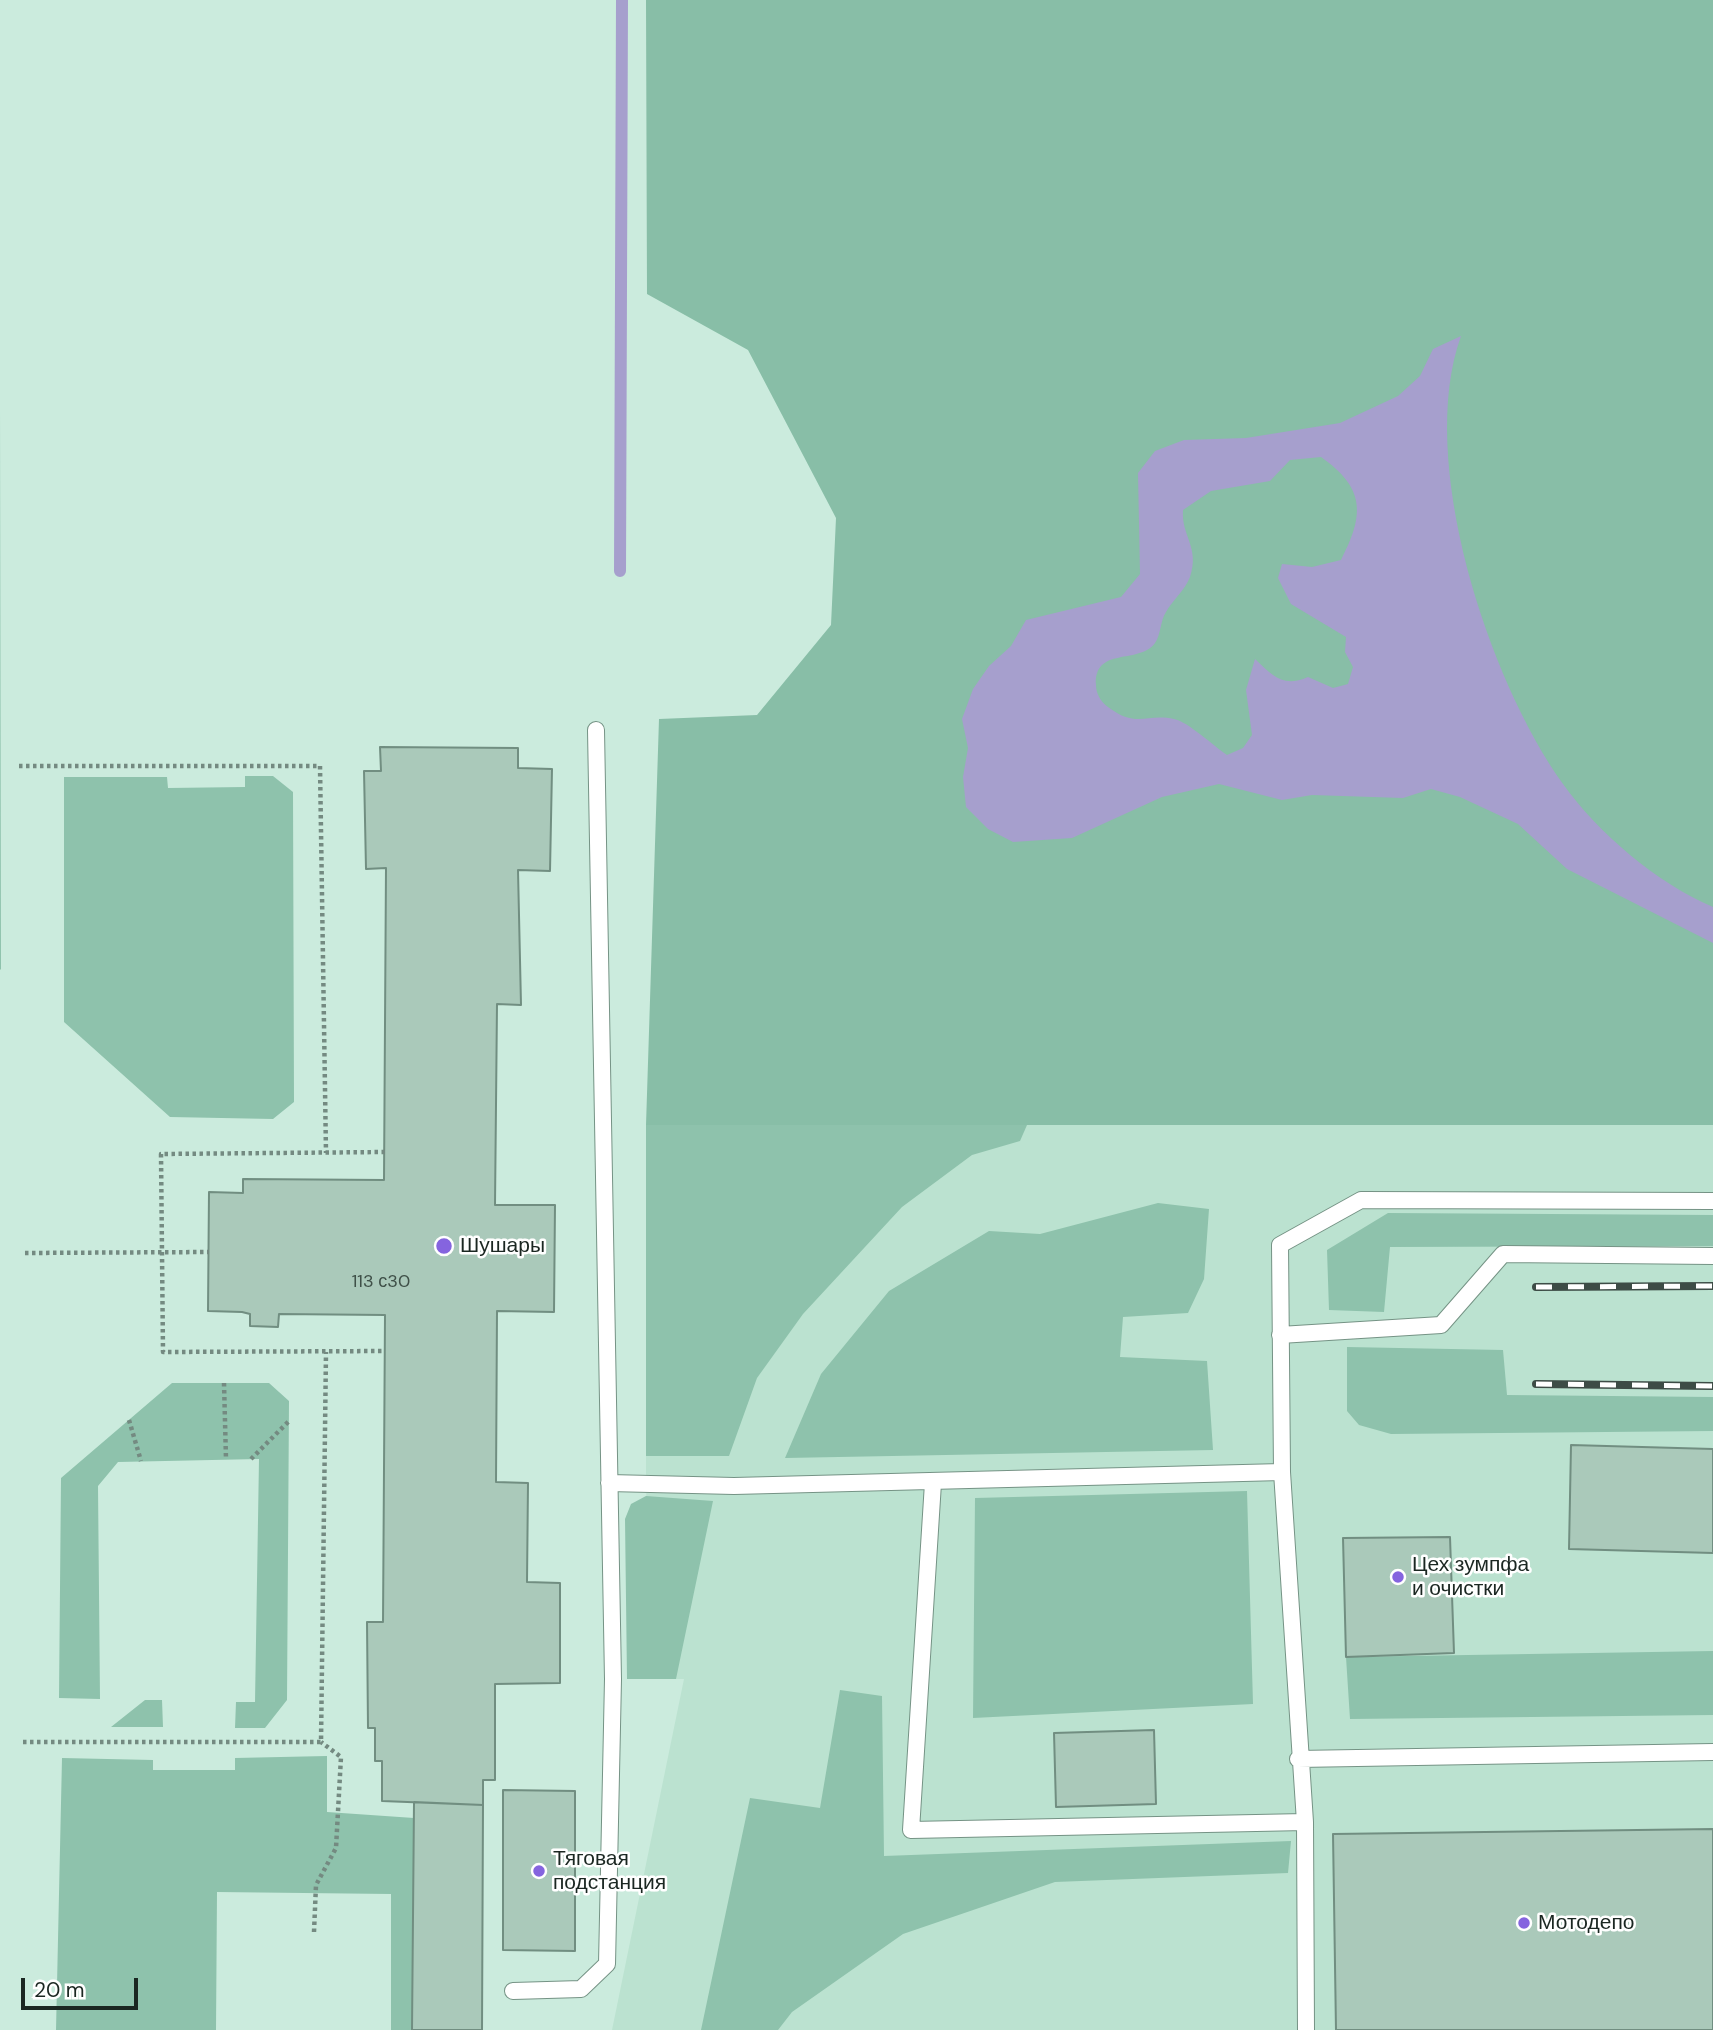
<!DOCTYPE html>
<meta charset="utf-8">
<style>
body{margin:0}
#map{position:relative;width:1713px;height:2030px;overflow:hidden;background:#cbebdd;font-family:"DM Sans",sans-serif}
canvas{display:block}
.scale{position:absolute;left:21px;top:1978px;width:117px;height:32px;box-sizing:border-box;border:4px solid #1b2722;border-top:0;padding-left:9px;font-size:21px;line-height:24px;white-space:nowrap;color:#1b2722;-webkit-text-stroke:5px #fff;paint-order:stroke}
</style>
<div id="map">
<canvas width="1713" height="2030"></canvas>
<div class="scale">20 m</div>
</div>
<script>
const ctx = document.querySelector('canvas').getContext('2d');
ctx.lineJoin = 'round';
function fillPath(path, color) {
  ctx.fillStyle = color;
  ctx.fill(path, 'evenodd');
}
function stroke(path, color, width, dash) {
  ctx.strokeStyle = color;
  ctx.lineWidth = width;
  ctx.lineCap = dash ? 'butt' : 'round';
  ctx.setLineDash(dash || []);
  ctx.stroke(path);
}
function drawText(font, color, halo, rows, align = 'center') {
  ctx.font = font + ' "DM Sans",sans-serif';
  ctx.lineWidth = 5;
  ctx.setLineDash([]);
  ctx.textBaseline = 'middle';
  ctx.strokeStyle = halo;
  ctx.fillStyle = color;
  for (const [text, x, y, turn = 0] of rows) {
    ctx.save();
    ctx.translate(x, y);
    ctx.rotate((+turn || 0) * Math.PI / 180);
    ctx.textAlign = isNaN(turn) ? turn : align;
    if (halo) ctx.strokeText(text, 0, 0);
    ctx.fillText(text, 0, 0);
    ctx.restore();
  }
}
fillPath(new Path2D(`
 M 646,1125 L 1713,1125 L 1713,2030 L 612,2030 L 684,1679 L 651,1679 L 646,1483 Z`), '#bbe2d0');
fillPath(new Path2D(`
 M 0,408 L 1,970 L 0,969 Z
 M 245,776 L 273,776 L 293,792 L 294,1102 L 273,1119 L 170,1117 L 64,1022 L 64,777 L 167,777 L 168,788 L 245,787 Z
 M 646,1125 L 1027,1125 L 1020,1141 L 972,1155 L 902,1207 L 803,1314 L 757,1378 L 729,1456 L 646,1456 Z
 M 1158,1203 L 1209,1209 L 1204,1279 L 1188,1313 L 1123,1317 L 1120,1357 L 1207,1361 L 1213,1450 L 785,1458 L 821,1374 L 889,1291 L 989,1231 L 1040,1234 Z
 M 1388,1213 L 1713,1215 L 1713,1246 L 1390,1247 L 1384,1312 L 1329,1310 L 1327,1250 Z
 M 1347,1347 L 1503,1350 L 1507,1395 L 1713,1397 L 1713,1431 L 1391,1434 L 1359,1425 L 1347,1411 Z
 M 172,1383 L 269,1383 L 289,1401 L 287,1700 L 265,1728 L 235,1728 L 236,1702 L 255,1702 L 259,1459 L 118,1462 L 98,1486 L 100,1699 L 59,1698 L 61,1478 Z
 M 1247,1491 L 1253,1704 L 973,1718 L 975,1498 Z
 M 646,1496 L 713,1501 L 676,1679 L 627,1679 L 625,1519 L 631,1504 Z
 M 1713,1651 L 1713,1715 L 1350,1719 L 1346,1657 Z
 M 840,1690 L 882,1696 L 884,1856 L 1291,1841 L 1288,1873 L 1055,1882 L 903,1934 L 792,2012 L 778,2030 L 701,2030 L 750,1798 L 820,1808 Z
 M 145,1700 L 162,1700 L 163,1727 L 111,1727 Z
 M 327,1756 L 327,1812 L 414,1818 L 412,2030 L 391,2030 L 391,1894 L 217,1892 L 216,2030 L 56,2030 L 62,1758 L 153,1760 L 153,1770 L 235,1770 L 235,1758 Z`), '#8ec2ac');
fillPath(new Path2D(`
 M 646,0 L 1713,0 L 1713,1125 L 646,1125 L 659,719 L 757,715 L 831,625 L 836,518 L 748,350 L 647,294 Z`), '#88bea7');
fillPath(new Path2D(`
 M 1461,336 C 1416,460 1488,679 1563,784 C 1597,832 1658,884 1713,907 L 1713,943 L 1567,869 L 1518,824 L 1460,797 L 1431,789 L 1403,798 L 1312,795 L 1282,800 L 1219,784 L 1162,797 L 1072,838 L 1013,842 L 988,829 L 966,807 L 963,777 L 968,748 L 962,719 L 973,689 L 989,666 L 1011,646 L 1026,620 L 1121,597 L 1140,574 L 1138,473 L 1155,451 L 1184,440 L 1246,438 L 1340,423 L 1398,396 L 1420,376 L 1433,349 ZM 1321,457 C 1365,488 1365,514 1341,560 L 1312,567 L 1282,564 L 1278,578 L 1291,604 L 1346,637 L 1345,652 L 1353,667 L 1348,684 L 1333,688 L 1308,677 C 1283,688 1273,676 1255,659 L 1246,690 L 1252,735 L 1243,748 L 1227,755 C 1215,747 1187,721 1174,719 C 1146,713 1137,729 1108,707 C 1101,702 1096,694 1096,685 C 1094,646 1139,665 1155,643 C 1161,635 1160,621 1166,612 C 1172,601 1185,590 1190,577 C 1200,547 1181,536 1183,510 L 1211,491 L 1270,481 L 1290,460 Z`), '#a69fcd');
stroke(new Path2D(`
 M 620,571 L 622,0`), '#a69fcd', 12);
const building = new Path2D(`
 M 380,747 L 518,748 L 518,768 L 552,769 L 550,871 L 518,870 L 521,1005 L 497,1004 L 495,1205 L 555,1205 L 554,1312 L 497,1311 L 496,1482 L 528,1483 L 527,1582 L 560,1583 L 560,1683 L 495,1684 L 495,1780 L 483,1780 L 483,1805 L 382,1801 L 382,1761 L 375,1761 L 375,1728 L 368,1728 L 367,1622 L 383,1622 L 385,1315 L 279,1314 L 278,1327 L 250,1326 L 250,1314 L 242,1312 L 208,1311 L 209,1192 L 243,1193 L 243,1179 L 384,1180 L 386,868 L 366,869 L 364,771 L 381,771 Z
 M 1571,1445 L 1713,1449 L 1713,1553 L 1569,1549 Z
 M 1450,1537 L 1454,1653 L 1346,1657 L 1343,1538 Z
 M 1154,1730 L 1156,1804 L 1056,1807 L 1054,1733 Z
 M 503,1790 L 575,1791 L 575,1951 L 503,1950 Z
 M 414,1802 L 483,1805 L 482,2030 L 412,2030 Z
 M 1713,1829 L 1713,2030 L 1336,2030 L 1333,1834 Z`);
fillPath(building, '#aac9ba');
stroke(building, '#718e81', 2);
const lane = new Path2D(`
 M 1280,1335 L 1441,1325 L 1503,1254 L 1713,1256
 M 609,1483 L 734,1486 L 1282,1472
 M 933,1483 L 911,1830 L 1305,1822
 M 1298,1759 L 1713,1752
 M 513,1991 L 581,1989 L 607,1964 L 613,1679 L 596,730
 M 1306,2030 L 1305,1822 L 1282,1472 L 1280,1245 L 1361,1200 L 1713,1201`);
stroke(lane, '#759385', 18);
stroke(new Path2D(`
 M 19,766 L 320,766 L 326,1153
 M 385,1152 L 161,1154 L 163,1352 L 385,1351
 M 25,1253 L 209,1252
 M 224,1383 L 226,1459
 M 129,1420 L 141,1461
 M 251,1459 L 289,1421
 M 23,1742 L 321,1742 L 326,1352
 M 314,1932 L 316,1885 L 336,1848 L 341,1757 L 321,1742`), '#748a81', 4.5, [3.5, 3.5]);
stroke(lane, '#fff', 16);
const rail = new Path2D(`
 M 1536,1287 L 1713,1286
 M 1536,1384 L 1713,1386`);
stroke(rail, '#3d4c46', 8);
stroke(rail, '#fff', 5, [16]);
for (const [x, y, r, color] of [
 [444,1246,9,"#8564df"],
 [1398,1577,7,"#8564df"],
 [539,1871,7,"#8564df"],
 [1524,1923,7,"#8564df"]
]) {
  const dot = new Path2D();
  dot.arc(x, y, r, 0, 2 * Math.PI);
  ctx.fillStyle = color;
  ctx.fill(dot);
  stroke(dot, '#fff', 2.5);
}
drawText('18px', '#3f5048', null, [
 ["113 с30",381,1282]
]);
drawText('21px', '#1b2722', '#fff', [
 ["Шушары",460,1246],
 ["Цех зумпфа",1412,1565],
 ["и очистки",1412,1589],
 ["Тяговая",553,1859],
 ["подстанция",553,1883],
 ["Мотодепо",1538,1923]
], 'left');
</script>
